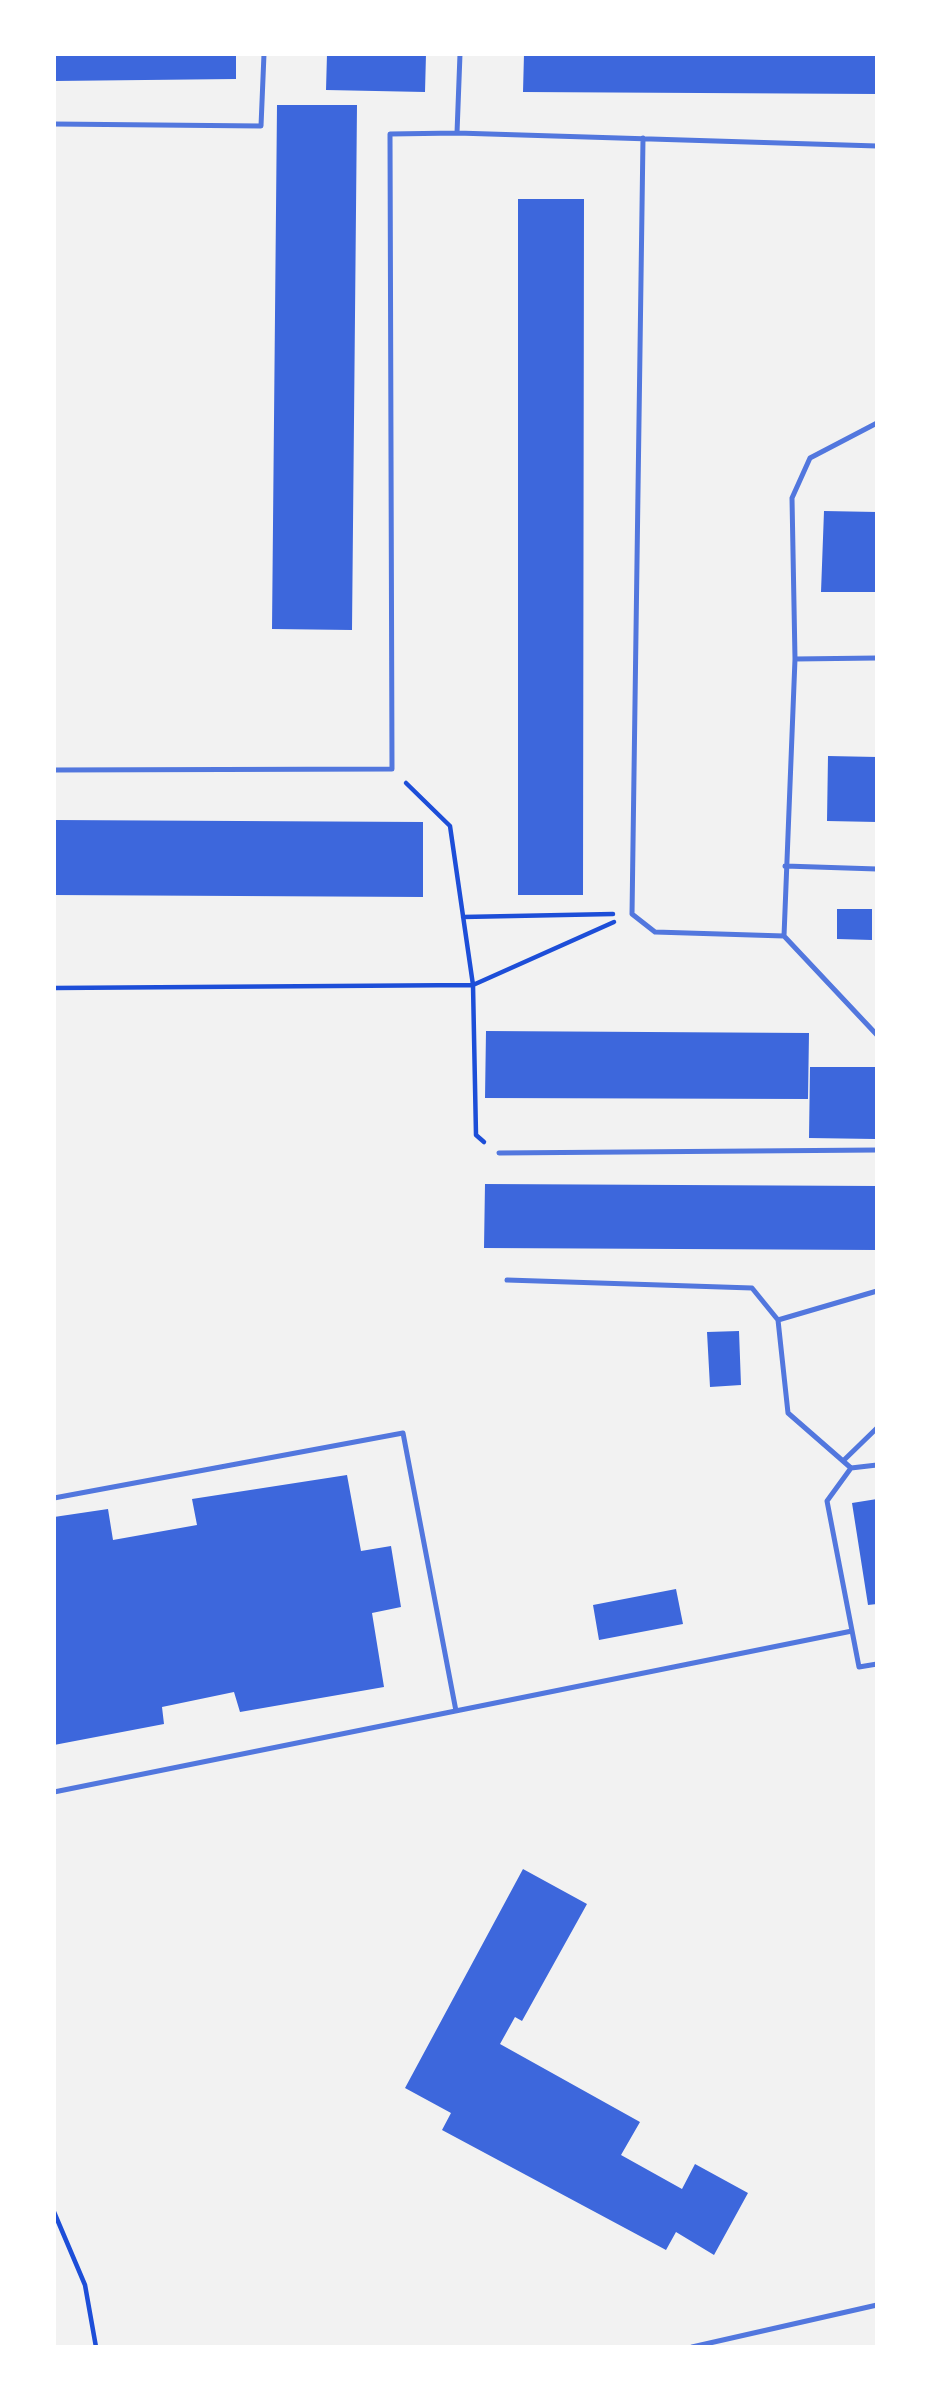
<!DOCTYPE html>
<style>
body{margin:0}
#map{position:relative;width:931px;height:2401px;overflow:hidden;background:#f2f2f2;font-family:Ubuntu,sans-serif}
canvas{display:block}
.frame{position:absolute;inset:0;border:56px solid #fff;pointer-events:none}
</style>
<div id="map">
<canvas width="931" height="2401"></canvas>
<div class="frame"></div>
</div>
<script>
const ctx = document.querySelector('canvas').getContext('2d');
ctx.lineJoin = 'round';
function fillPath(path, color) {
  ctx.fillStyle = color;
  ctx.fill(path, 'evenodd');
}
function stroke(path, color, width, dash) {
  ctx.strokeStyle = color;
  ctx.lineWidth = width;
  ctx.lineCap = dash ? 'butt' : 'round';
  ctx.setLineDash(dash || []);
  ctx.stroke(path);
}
fillPath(new Path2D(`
 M 54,54 L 236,54 L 236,79 L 54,81 Z
 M 327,54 L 426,54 L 425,92 L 326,90 Z
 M 524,54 L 877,54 L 877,94 L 523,92 Z
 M 277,105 L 357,105 L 352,630 L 272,629 Z
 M 518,199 L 584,199 L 583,895 L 518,895 Z
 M 824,511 L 877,512 L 877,592 L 821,592 Z
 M 828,756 L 877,757 L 877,822 L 827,821 Z
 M 54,820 L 423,822 L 423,897 L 54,895 Z
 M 837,909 L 872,909 L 872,940 L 837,939 Z
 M 486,1031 L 809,1033 L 808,1099 L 485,1098 Z
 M 810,1067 L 875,1067 L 875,1139 L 809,1138 Z
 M 485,1184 L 877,1186 L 877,1250 L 484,1248 Z
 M 739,1331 L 741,1385 L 710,1387 L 707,1332 Z
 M 347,1475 L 361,1551 L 391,1546 L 401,1607 L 372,1613 L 384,1687 L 240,1712 L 234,1692 L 162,1707 L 164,1724 L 54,1745 L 54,1517 L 108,1509 L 113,1540 L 197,1525 L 192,1499 Z
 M 877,1499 L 877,1604 L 868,1605 L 852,1503 Z
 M 676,1589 L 683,1624 L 599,1640 L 593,1605 Z
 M 523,1869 L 587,1904 L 522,2021 L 515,2017 L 500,2044 L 640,2122 L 621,2155 L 682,2189 L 695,2164 L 748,2193 L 714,2255 L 676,2232 L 666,2250 L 442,2130 L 451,2113 L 405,2088 Z`), '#3d67dc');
stroke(new Path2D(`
 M 406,783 L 450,826 L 473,985 L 476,1135 L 484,1142
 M 463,917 L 613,914
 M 54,988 L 473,985 L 614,922
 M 54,2212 L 85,2285 L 96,2347`), '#1d4ed8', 4.5);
stroke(new Path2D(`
 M 54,124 L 261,126 L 264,54
 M 457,133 L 460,54
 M 643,138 L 632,914 L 655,932 L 784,936
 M 877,423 L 810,458 L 792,498 L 795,659 L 784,936 L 877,1035
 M 795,659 L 877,658
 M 54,770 L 392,769 L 390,134 L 457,133 L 877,146
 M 785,866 L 877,869
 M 499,1153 L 877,1150
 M 507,1280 L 752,1288 L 778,1320
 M 843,1461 L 877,1428
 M 877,1465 L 851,1468 L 827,1501 L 859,1667 L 877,1664
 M 851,1468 L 788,1413 L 778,1320 L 877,1291
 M 54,1498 L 403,1433 L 456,1711
 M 54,1792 L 852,1631
 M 692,2347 L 877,2305`), '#5277de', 5);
</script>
